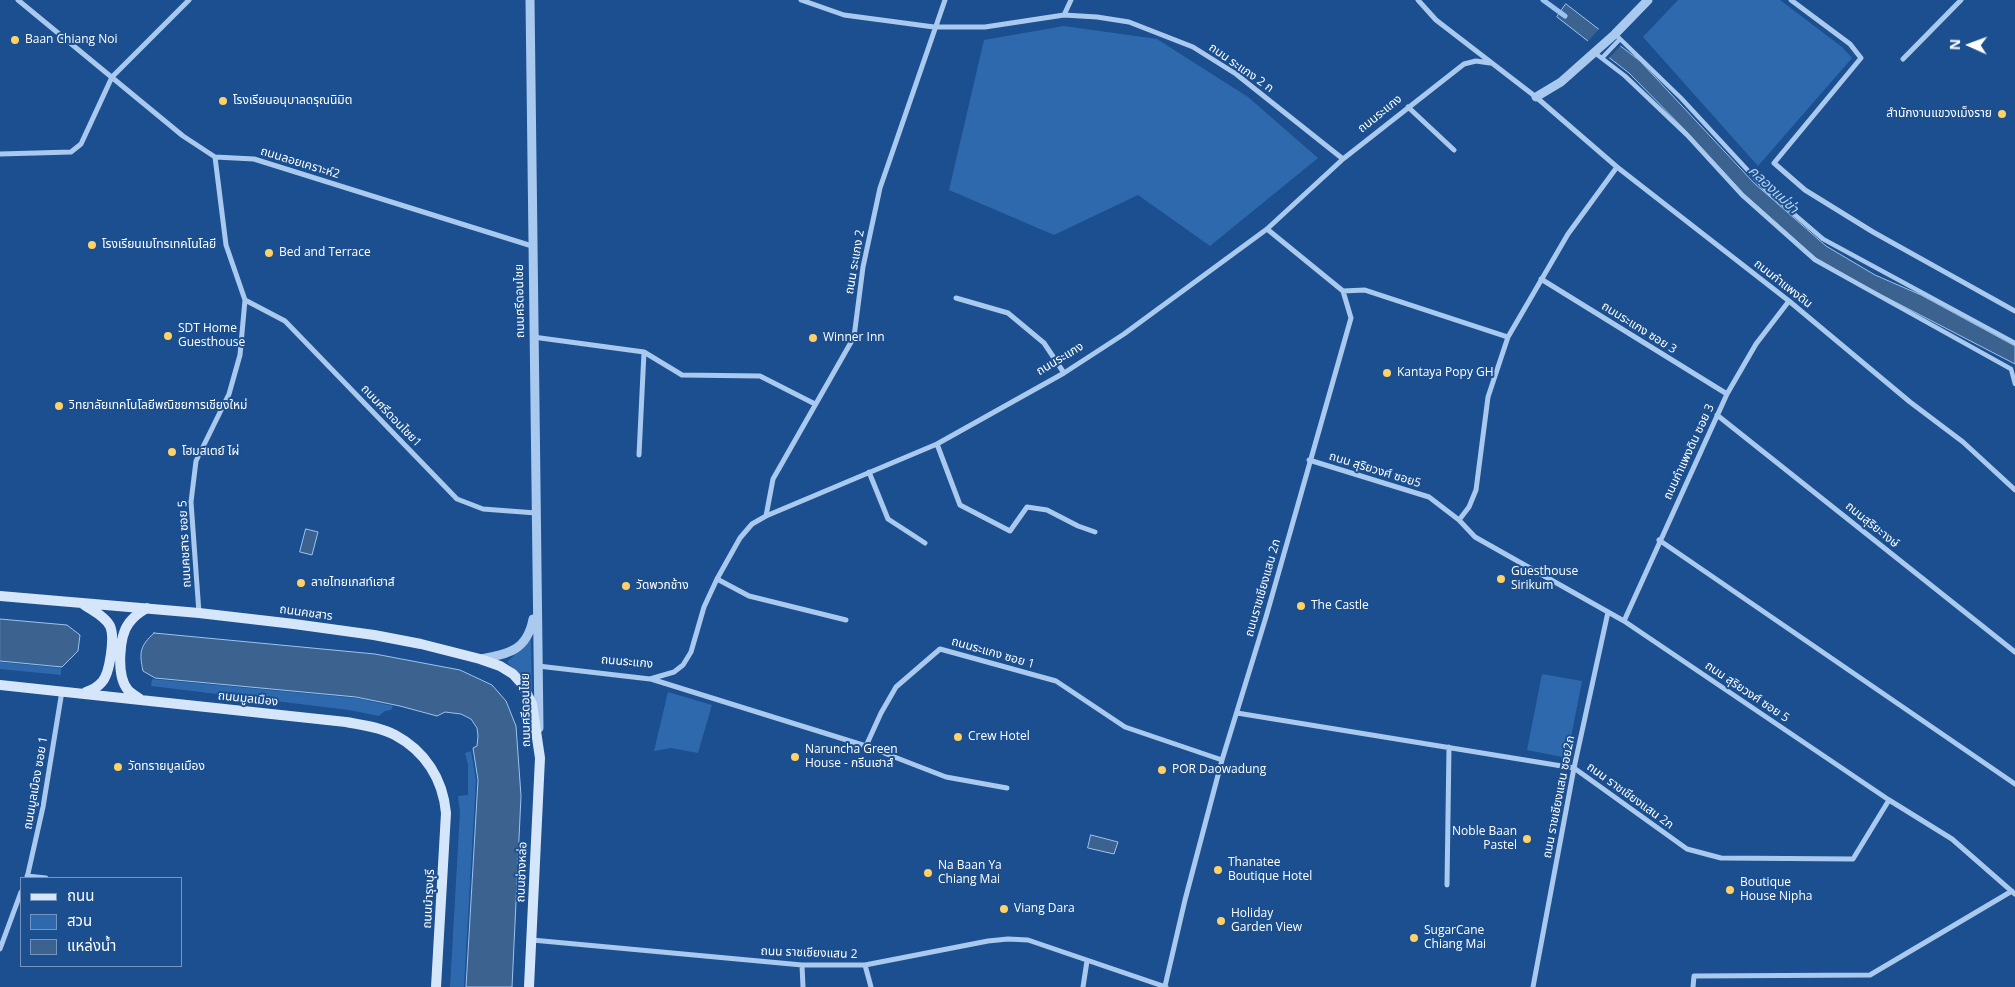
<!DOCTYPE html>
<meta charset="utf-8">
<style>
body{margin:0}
#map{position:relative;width:2015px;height:987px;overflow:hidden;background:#1b4f8f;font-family:"Open Sans","Noto Sans Thai",sans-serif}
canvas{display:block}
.legend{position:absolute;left:20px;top:877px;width:162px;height:90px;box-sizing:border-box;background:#1b4f8f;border:1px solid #7695bc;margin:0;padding:6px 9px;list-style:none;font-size:15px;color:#fff}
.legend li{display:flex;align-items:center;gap:10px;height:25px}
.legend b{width:25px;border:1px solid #7695bc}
.north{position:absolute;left:1945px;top:20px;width:50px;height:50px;-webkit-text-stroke:4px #1b4f8f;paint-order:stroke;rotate:272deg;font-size:14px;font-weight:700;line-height:20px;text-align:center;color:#fff}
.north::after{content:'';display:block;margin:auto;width:18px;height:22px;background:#fff;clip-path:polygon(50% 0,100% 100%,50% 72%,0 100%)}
</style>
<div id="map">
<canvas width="2015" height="987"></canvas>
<ul class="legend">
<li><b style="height:6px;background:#d6e6fa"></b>ถนน</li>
<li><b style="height:14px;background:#2e69ad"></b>สวน</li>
<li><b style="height:14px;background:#3c6290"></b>แหล่งน้ำ</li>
</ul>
<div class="north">N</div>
</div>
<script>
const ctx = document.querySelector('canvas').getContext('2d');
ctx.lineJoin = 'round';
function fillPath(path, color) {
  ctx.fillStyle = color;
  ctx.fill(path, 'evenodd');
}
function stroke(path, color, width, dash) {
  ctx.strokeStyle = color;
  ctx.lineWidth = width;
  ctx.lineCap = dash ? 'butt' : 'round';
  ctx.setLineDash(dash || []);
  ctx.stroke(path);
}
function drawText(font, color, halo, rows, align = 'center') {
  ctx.font = font + ' "Open Sans","Noto Sans Thai",sans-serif';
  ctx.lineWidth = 4;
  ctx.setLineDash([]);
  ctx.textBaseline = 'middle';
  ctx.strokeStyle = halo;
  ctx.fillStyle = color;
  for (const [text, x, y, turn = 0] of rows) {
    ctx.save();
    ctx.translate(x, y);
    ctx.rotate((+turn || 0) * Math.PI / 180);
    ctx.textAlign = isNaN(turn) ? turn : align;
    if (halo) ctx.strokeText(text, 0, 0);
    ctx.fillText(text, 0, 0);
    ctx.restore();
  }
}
fillPath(new Path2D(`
 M 1678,0 L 1780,0 L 1842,47 L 1852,58 L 1758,166 L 1643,37 Z
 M 1064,26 L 1157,39 L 1248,97 L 1318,158 L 1210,246 L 1138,195 L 1054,235 L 949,190 L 984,40 Z
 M 531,640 L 532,690 L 507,662 Z
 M 0,662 L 61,668 L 61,675 L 0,669 Z
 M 1542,674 L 1582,681 L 1567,758 L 1527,750 Z
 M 152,679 L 356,698 L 393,706 L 391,710 L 385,711 L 379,716 L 349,710 L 151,686 Z
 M 668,692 L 712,705 L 698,753 L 671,748 L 654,751 Z
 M 471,751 L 476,780 L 464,987 L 450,987 L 460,812 L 458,796 L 468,795 L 468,765 L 465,753 Z`), '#2e69ad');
const water = new Path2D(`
 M 1566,4 L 1640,61 L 1754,183 L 1826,246 L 1875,275 L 1921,295 L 2015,346 L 2015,364 L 1868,288 L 1816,258 L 1744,194 L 1688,133 L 1629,73 L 1557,17 Z
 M 306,529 L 318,532 L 312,555 L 300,552 Z
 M 0,619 L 67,625 L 80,635 L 78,651 L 62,667 L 0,661 Z
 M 154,633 L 375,654 L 460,670 L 492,685 L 506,701 L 516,726 L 521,796 L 512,987 L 466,987 L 478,780 L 473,748 L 477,746 L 478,736 L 477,728 L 471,719 L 461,714 L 445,712 L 437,716 L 400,706 L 356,697 L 155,678 L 143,671 C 139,652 140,646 154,633 Z
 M 1091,835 L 1118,842 L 1114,854 L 1088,848 Z`);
fillPath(water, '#3c6290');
stroke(water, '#9cc4f0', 1);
fillPath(new Path2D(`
 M 1601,27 L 1622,44 L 1607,60 L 1586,43 Z`), '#1b4f8f');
stroke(new Path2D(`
 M 1543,0 L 1565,16`), '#9cc4f0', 5);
stroke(new Path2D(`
 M 1615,34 L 1681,98 L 1766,190 L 1823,239 L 2015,343
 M 1595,53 L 1625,76 L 1687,135 L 1742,195 L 1815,260 L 2011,369 L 2015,384
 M 1602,58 L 1620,39`), '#a9c9ee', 4.5);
stroke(new Path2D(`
 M 18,0 L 183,136 L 215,157 L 254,159 L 532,246
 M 801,0 L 844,15 L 934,27 L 985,27 L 1064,15 L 1097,17 L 1129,22 L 1193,47 L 1236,74 L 1343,159
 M 1418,0 L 1436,20 L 1536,97 L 1617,167 L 1789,301 L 1910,402 L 1963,442 L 2015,490
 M 1791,0 L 1850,44 L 1861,58 L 1774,163 L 1805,190 L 1873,232 L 2015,311
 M 1064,15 L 1071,0
 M 1903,59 L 1961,0
 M 1408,107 L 1454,150
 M 0,154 L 71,152 L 81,144 L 112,77 L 189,0
 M 1541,279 L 1727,394
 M 1343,291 L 1365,290 L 1508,337
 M 956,298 L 1008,313 L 1044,343 L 1064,373
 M 245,300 L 285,321 L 457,499 L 483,509 L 536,513
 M 533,337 L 644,352 L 682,375 L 760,376 L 815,404
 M 1717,415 L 2015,652
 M 937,444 L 960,505 L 1010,531 L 1027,507 L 1047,510 L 1078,526 L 1095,532
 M 639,455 L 644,352
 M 1309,460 L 1429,497 L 1459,520 L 1475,537 L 1624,621 L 1889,800 L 1952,839 L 2015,894
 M 869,472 L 888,519 L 925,543
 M 766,516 L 773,479 L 854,337 L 863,267 L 880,188 L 945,0
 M 1459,520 L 1469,507 L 1476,490 L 1488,397 L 1508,337 L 1568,234 L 1617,167
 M 1659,540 L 2015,784
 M 717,579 L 749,596 L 846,620
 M 199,613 L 191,502 L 196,461 L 229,394 L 240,355 L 245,300 L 226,245 L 215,157
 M 1624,621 L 1727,394 L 1756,344 L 1789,301
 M 538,666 L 650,679 L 674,672 L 683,665 L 691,652 L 704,607 L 717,579 L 740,538 L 752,524 L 766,516 L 937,444 L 1064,373 L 1124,334 L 1267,229 L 1343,159 L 1464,64 L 1476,61 L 1490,63
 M 651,679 L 866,746 L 946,777 L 1007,788
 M 1237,713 L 1574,768 L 1687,849 L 1721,858 L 1853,859 L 1889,800
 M 866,746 L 881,713 L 896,687 L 940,649 L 1056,681 L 1125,727 L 1222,760
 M 27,876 L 46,878
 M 27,878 L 43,807 L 62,691
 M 1447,885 L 1449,747
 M 532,940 L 802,965 L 865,965 L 988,941 L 1008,939 L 1028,940 L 1166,987
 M 0,949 L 21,892
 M 802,965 L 803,987
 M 865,965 L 871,987
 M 1165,986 L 1185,900 L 1222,760 L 1266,617 L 1351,318 L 1343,291 L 1267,229
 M 1083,987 L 1087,961
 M 1533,987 L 1574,768 L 1608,612
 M 1693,987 L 1694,976 L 1870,975 L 2012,891`), '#a9c9ee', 5);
stroke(new Path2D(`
 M 530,0 L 539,728
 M 1536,97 L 1561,82 L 1615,34 L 1648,0
 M 480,659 C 508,654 527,651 533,619`), '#a9c9ee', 9);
stroke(new Path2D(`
 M 0,596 L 199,613 L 294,624 L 374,635 L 421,644 L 480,659 L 500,666 L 513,674 L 522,684 L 532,704 L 540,758 L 529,987
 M 83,604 C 91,610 105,616 110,626 C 115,637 110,673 102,682 C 97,688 92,690 86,692
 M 0,685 L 346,722 C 362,725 380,727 395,735 C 425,751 443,779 446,813 L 436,987
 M 140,699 C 136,696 131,693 128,690 C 116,676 119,636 129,623 C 134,616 140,612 147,608`), '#d6e6fa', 10);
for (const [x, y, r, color] of [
 [15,40,5,"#ffd166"],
 [223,101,5,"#ffd166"],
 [2002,114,5,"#ffd166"],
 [92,245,5,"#ffd166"],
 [269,253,5,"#ffd166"],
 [168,336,5,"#ffd166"],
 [813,338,5,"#ffd166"],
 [1387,373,5,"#ffd166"],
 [59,406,5,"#ffd166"],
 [172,452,5,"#ffd166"],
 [1501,579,5,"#ffd166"],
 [301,583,5,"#ffd166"],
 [626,586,5,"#ffd166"],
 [1301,606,5,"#ffd166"],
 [958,737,5,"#ffd166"],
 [795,757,5,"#ffd166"],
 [118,767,5,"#ffd166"],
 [1162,770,5,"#ffd166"],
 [1527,839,5,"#ffd166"],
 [1218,870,5,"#ffd166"],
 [928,873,5,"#ffd166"],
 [1730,890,5,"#ffd166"],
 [1004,909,5,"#ffd166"],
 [1221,921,5,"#ffd166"],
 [1414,938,5,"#ffd166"]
]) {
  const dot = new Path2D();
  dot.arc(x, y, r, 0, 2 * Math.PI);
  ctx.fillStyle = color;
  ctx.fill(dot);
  stroke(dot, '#1b4f8f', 2);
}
drawText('12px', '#fff', '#1b4f8f', [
 ["Baan Chiang Noi",25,40],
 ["โรงเรียนอนุบาลดรุณนิมิต",233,101],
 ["สำนักงานแขวงเม็งราย",1992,114,"right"],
 ["โรงเรียนเมโทรเทคโนโลยี",102,245],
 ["Bed and Terrace",279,253],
 ["SDT Home",178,329],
 ["Guesthouse",178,343],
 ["Winner Inn",823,338],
 ["Kantaya Popy GH",1397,373],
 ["วิทยาลัยเทคโนโลยีพณิชยการเชียงใหม่",69,406],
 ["โฮมสเตย์ ไผ่",182,452],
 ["Guesthouse",1511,572],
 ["Sirikum",1511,586],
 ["ลายไทยเกสท์เฮาส์",311,583],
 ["วัดพวกช้าง",636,586],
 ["The Castle",1311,606],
 ["Crew Hotel",968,737],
 ["Naruncha Green",805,750],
 ["House - กรีนเฮาส์",805,764],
 ["วัดทรายมูลเมือง",128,767],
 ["POR Daowadung",1172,770],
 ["Noble Baan",1517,832,"right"],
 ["Pastel",1517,846,"right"],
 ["Thanatee",1228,863],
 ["Boutique Hotel",1228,877],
 ["Na Baan Ya",938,866],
 ["Chiang Mai",938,880],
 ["Boutique",1740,883],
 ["House Nipha",1740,897],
 ["Viang Dara",1014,909],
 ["Holiday",1231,914],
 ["Garden View",1231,928],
 ["SugarCane",1424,931],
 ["Chiang Mai",1424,945]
], 'left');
drawText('12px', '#fff', '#1b4f8f', [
 ["ถนน ระแกง 2 ก",1241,68,35],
 ["ถนนระแกง",1380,114,-39],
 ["ถนนลอยเคราะห์2",300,163,17],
 ["ถนน ระแกง 2",855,262,-80],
 ["ถนนกำแพงดิน",1783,284,38],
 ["ถนนศรีดอนไชย",520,301,-91],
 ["ถนนระแกง ซอย 3",1639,328,32],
 ["ถนนระแกง",1060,359,-31],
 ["ถนนศรีดอนไชย1",391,416,46],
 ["ถนนกำแพงดิน ซอย 3",1689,452,-65],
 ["ถนน สุริยวงศ์ ซอย5",1375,470,17],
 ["ถนนสุริยะางษ์",1872,525,39],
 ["ถนนคชสาร ซอย 5",185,544,-93],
 ["ถนนราชเชียงแสน 2ก",1263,588,-74],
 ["ถนนคชสาร",306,613,8],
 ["ถนนระแกง ซอย 1",993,653,16],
 ["ถนนระแกง",627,662,5],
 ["ถนน สุริยวงศ์ ซอย 5",1747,692,34],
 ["ถนนมูลเมือง",248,699,6],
 ["ถนนศรีดอนไชย",526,710,-91],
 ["ถนนมูลเมือง ซอย 1",36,783,-80],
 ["ถนน ราชเชียงแสน 2ก",1630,796,36],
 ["ถนน ราชเชียงแสน ซอย2ก",1559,797,-79],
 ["ถนนช่างหล่อ",522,872,-88],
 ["ถนนบำรุงบุรี",429,899,-87],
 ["ถนน ราชเชียงแสน 2",809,953,2]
]);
drawText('italic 14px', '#b5d3f5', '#1b4f8f', [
 ["คลองแม่ข่า",1773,190,43]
]);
</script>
